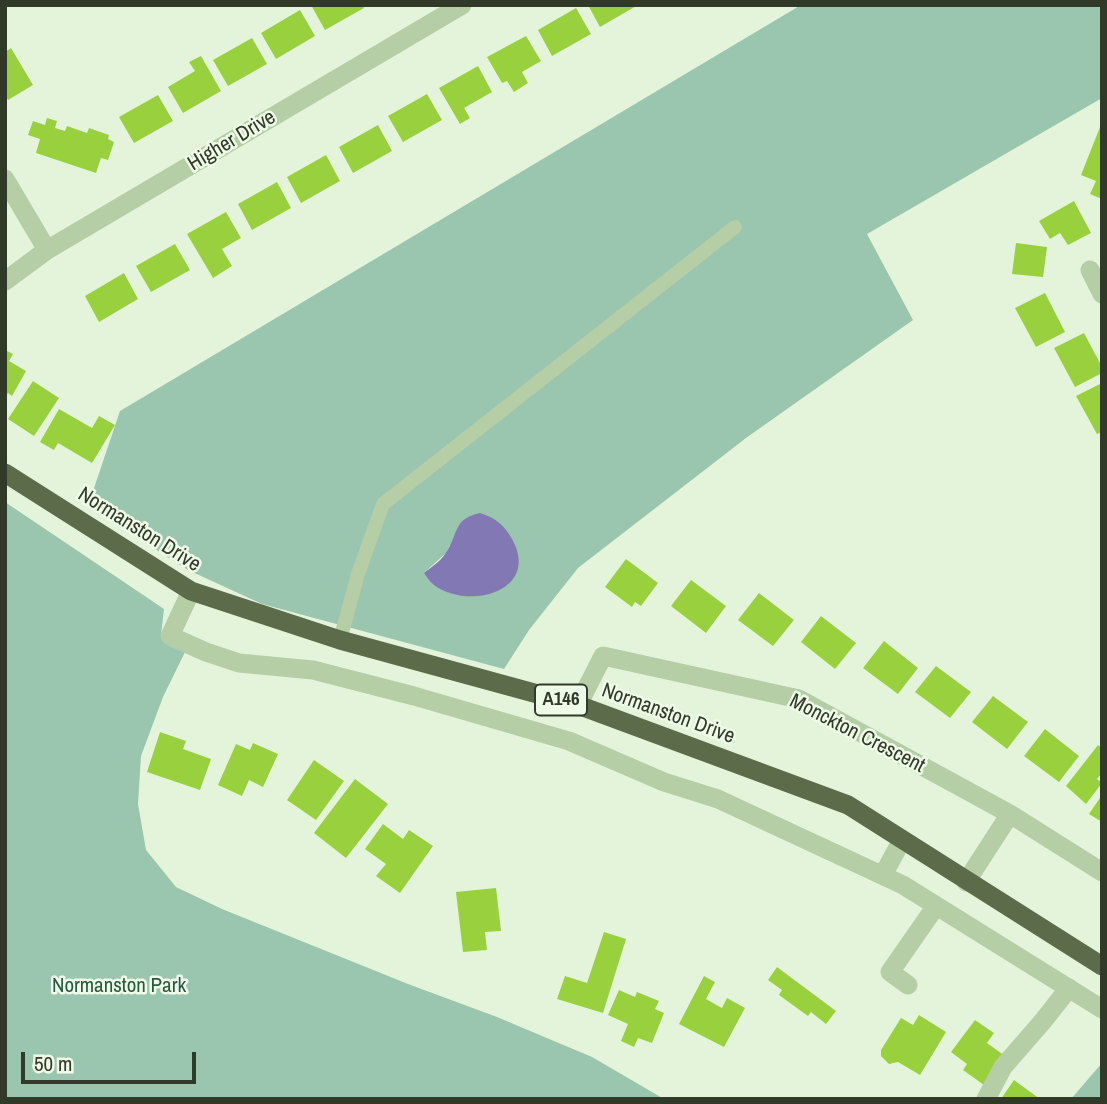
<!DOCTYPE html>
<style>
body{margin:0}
#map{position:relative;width:1107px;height:1104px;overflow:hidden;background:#e4f4db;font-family:"Archivo Narrow",sans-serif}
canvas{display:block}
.frame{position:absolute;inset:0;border:7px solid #313928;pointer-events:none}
.scale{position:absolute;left:21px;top:1052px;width:175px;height:32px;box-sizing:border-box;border:4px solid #313928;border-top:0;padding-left:9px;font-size:21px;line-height:24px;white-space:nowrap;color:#313928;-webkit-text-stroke:5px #eefbe8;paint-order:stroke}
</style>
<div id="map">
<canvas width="1107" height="1104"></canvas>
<div class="frame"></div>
<div class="scale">50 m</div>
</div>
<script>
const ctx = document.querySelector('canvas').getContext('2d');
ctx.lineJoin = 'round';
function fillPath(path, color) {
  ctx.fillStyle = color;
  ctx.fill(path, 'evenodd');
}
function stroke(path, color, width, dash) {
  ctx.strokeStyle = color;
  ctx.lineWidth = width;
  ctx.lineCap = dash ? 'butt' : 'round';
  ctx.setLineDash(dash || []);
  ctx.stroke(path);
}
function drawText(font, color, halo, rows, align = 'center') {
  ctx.font = font + ' "Archivo Narrow",sans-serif';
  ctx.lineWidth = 5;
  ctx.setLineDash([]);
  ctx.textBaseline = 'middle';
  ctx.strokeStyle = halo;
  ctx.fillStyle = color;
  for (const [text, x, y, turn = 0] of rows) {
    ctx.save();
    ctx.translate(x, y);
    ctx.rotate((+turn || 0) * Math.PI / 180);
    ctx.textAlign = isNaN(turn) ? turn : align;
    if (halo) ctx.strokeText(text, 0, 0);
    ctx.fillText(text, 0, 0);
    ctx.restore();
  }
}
fillPath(new Path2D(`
 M 801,5 L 1102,5 L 1102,98 L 867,234 L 913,320 L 746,438 L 578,568 L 529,630 L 504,669 L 262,604 L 188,570 L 88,506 L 120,411 ZM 450,545 L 450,593 L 424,573 L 446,553 Z
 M 5,502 L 164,609 L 161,635 L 186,650 L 163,697 L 141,756 L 138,804 L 146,850 L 176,887 L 222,909 L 408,984 L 497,1017 L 592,1057 L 664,1099 L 5,1099 Z
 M 1102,1063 L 1102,1099 L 1071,1099 Z`), '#9ac5ae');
fillPath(new Path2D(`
 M 480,513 C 496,518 504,525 512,539 C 541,591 469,611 434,585 C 430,582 427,577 424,573 C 431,567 440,562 445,554 C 459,535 452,519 480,513 Z`), '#8278b4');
fillPath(new Path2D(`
 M 311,5 L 363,5 L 364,8 L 325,30 Z
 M 588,5 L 638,5 L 600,27 Z
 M 576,8 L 591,34 L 552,56 L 538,30 Z
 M 300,10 L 315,36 L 276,59 L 261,33 Z
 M 526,36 L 541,61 L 522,72 L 528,83 L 514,92 L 507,81 L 502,83 L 487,57 Z
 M 252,38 L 267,64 L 228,86 L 213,60 Z
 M 11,48 L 33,85 L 8,100 L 5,94 L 5,52 Z
 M 201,56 L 221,91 L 183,113 L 168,87 L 195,71 L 189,62 Z
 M 478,66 L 492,92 L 464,108 L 470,118 L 460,124 L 439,88 Z
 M 427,94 L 442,120 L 403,142 L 388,116 Z
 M 158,95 L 173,121 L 134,143 L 119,117 Z
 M 47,118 L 57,121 L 55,128 L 65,131 L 67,126 L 87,133 L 89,128 L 109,135 L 108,139 L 114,142 L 108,160 L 101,158 L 96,173 L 36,153 L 40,139 L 28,135 L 33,121 L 45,125 Z
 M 1102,122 L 1102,199 L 1090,194 L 1096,181 L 1081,175 Z
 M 378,125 L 392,151 L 353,173 L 339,147 Z
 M 326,155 L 340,181 L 301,203 L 287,177 Z
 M 277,182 L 291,208 L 252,230 L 238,204 Z
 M 1074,201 L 1091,233 L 1068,245 L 1060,233 L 1050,239 L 1039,221 Z
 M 226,212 L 241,238 L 222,249 L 232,266 L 213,278 L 187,234 Z
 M 1016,243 L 1047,247 L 1043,277 L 1012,274 Z
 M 175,244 L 190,270 L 151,292 L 136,266 Z
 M 124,273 L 138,299 L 99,322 L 85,296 Z
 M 1045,293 L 1065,332 L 1036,347 L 1015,308 Z
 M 1084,333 L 1102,367 L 1102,373 L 1075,387 L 1054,348 Z
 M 5,350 L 13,354 L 9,361 L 26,371 L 12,396 L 8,393 L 5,397 Z
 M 33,381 L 59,398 L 34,436 L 8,419 Z
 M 1102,383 L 1102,432 L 1097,434 L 1076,396 Z
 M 59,409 L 92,428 L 99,416 L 115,425 L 92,463 L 58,443 L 54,450 L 40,442 Z
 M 626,559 L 658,583 L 641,606 L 635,602 L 632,607 L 605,587 Z
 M 691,580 L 726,606 L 706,633 L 671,606 Z
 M 759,593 L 794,620 L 773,646 L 738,620 Z
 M 821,616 L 856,643 L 835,669 L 801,642 Z
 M 884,641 L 918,668 L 898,694 L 863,668 Z
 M 936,666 L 971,692 L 950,718 L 915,692 Z
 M 993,696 L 1028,722 L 1007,749 L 972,722 Z
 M 1045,729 L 1079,756 L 1059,782 L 1024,756 Z
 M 160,732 L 186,741 L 183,749 L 211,759 L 200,790 L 147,772 Z
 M 253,743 L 278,754 L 263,787 L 249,780 L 242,796 L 218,785 L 236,744 L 250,750 Z
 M 1098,745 L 1102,748 L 1102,773 L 1097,779 L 1102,783 L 1086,804 L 1066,786 Z
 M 314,760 L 344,781 L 316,820 L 287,800 Z
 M 355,779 L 388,804 L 346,858 L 314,833 Z
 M 1102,795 L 1102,822 L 1089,814 Z
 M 383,824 L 403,839 L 409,830 L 433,846 L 400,893 L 376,876 L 386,864 L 365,849 Z
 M 496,888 L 501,931 L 485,932 L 487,950 L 463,952 L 456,892 Z
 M 604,932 L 626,939 L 603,1013 L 557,999 L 565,976 L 587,983 Z
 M 777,967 L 836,1011 L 826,1024 L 811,1012 L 808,1016 L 779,995 L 782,990 L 768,980 Z
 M 704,976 L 715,982 L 706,999 L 722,1008 L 727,998 L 745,1008 L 724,1047 L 679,1024 Z
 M 619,990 L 635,997 L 637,992 L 659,1001 L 655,1009 L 664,1013 L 652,1043 L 638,1038 L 634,1047 L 621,1041 L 628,1024 L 608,1015 Z
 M 919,1015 L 946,1032 L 920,1075 L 898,1062 L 889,1064 L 881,1056 L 881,1050 L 901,1018 L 913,1025 Z
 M 975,1020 L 994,1033 L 987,1043 L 1005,1056 L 984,1085 L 963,1070 L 967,1064 L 951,1052 Z
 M 1014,1080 L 1040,1099 L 1001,1099 Z`), '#99d03d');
stroke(new Path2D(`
 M 340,640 L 358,574 L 383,504 L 735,227`), '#b6cea6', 14);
stroke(new Path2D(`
 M 5,179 L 47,250
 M 1090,270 L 1102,294
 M 5,281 L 47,250 L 462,5
 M 191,591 L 170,636 L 206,652 L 239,663 L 313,670 L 414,696 L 569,741 L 664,782 L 718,799 L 903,885 L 1102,1009
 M 578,705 L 603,656 L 799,699 L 1010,814 L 1102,872
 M 883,875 L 902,840
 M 966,882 L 1010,814
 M 908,985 L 890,972 L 936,906
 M 986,1099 L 1003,1067 L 1043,1021 L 1069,988`), '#b6cea6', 19);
stroke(new Path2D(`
 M 5,473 L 191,591 L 340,640 L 578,705 L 848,805 L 1102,966`), '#5c6c4a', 19);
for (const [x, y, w] of [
 [561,700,52]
]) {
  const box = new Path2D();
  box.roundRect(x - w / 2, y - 15.5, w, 31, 5);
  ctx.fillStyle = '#eefbe8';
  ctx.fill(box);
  stroke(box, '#313928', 2);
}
drawText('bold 19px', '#313928', null, [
 ["A146",561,700]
]);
drawText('21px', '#313928', '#eefbe8', [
 ["Higher Drive",232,141,-31],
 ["Normanston Drive",139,530,32],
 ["Normanston Drive",668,714,20],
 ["Monckton Crescent",857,734,27]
]);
drawText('21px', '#295a41', '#eefbe8', [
 ["Normanston Park",119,986]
]);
</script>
